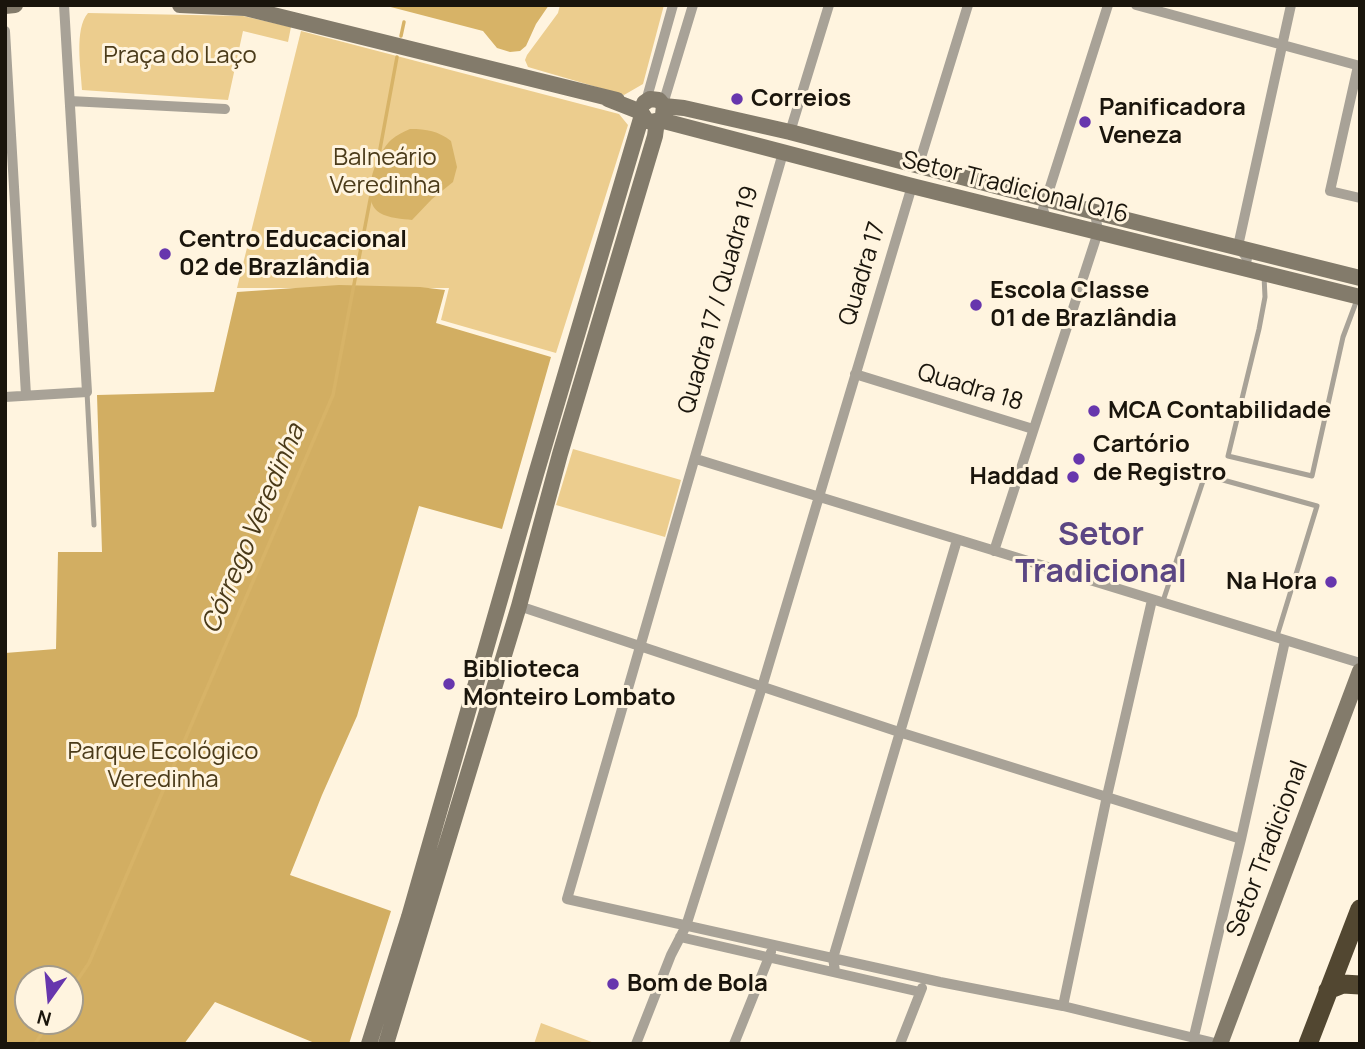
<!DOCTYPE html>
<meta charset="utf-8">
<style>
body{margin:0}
#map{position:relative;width:1365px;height:1049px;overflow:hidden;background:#fff4df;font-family:Manrope,sans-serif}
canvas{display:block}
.frame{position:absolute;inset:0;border:7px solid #1a150c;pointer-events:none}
.north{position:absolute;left:14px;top:965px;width:70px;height:70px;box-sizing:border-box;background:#fff4df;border:2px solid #a39b8b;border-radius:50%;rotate:195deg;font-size:19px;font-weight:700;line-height:28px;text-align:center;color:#1a150c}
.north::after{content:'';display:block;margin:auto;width:24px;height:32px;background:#6736ad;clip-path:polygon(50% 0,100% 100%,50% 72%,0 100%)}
</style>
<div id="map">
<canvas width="1365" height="1049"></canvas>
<div class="frame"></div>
<div class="north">N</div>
</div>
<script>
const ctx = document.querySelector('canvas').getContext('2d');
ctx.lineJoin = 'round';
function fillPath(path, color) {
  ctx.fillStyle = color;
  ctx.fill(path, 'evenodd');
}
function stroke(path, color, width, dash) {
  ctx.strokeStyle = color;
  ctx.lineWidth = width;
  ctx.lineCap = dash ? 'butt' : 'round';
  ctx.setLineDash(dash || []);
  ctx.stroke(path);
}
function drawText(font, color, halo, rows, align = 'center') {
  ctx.font = font + ' Manrope,sans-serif';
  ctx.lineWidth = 6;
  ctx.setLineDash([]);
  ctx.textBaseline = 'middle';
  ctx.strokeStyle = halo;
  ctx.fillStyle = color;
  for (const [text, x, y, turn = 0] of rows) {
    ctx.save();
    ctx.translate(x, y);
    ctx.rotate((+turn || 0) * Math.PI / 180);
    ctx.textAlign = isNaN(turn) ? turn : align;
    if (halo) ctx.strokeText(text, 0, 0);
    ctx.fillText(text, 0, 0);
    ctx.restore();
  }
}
fillPath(new Path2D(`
 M 560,5 L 664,5 L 643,84 L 624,95 L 528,67 L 525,60 L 527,55 L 558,13 Z
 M 88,13 L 243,16 L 291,27 L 288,42 L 243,31 L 228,100 L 82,90 C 81,69 74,29 88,13 Z
 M 301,31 L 619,114 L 628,125 L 556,353 L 441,320 L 449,288 L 237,288 Z
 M 573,449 L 681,480 L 665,537 L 556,505 Z
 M 541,1023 L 597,1044 L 534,1044 Z`), '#eccd8e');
fillPath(new Path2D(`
 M 339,285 L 420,287 L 445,290 L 436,323 L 551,357 L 502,529 L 419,506 L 357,716 L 322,795 L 290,875 L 391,911 L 349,1044 L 317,1044 L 215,1002 L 184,1044 L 5,1044 L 5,653 L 56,649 L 58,552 L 102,552 L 97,395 L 214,392 L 237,292 ZM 28,979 L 70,979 L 70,1021 L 28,1021 Z`), '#d2ae62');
fillPath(new Path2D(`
 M 383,5 L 549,5 L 536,24 L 526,46 L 520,51 L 510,52 L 497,48 L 483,31 Z
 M 410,129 C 427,129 438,131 451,141 L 457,167 L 453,182 L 432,199 L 412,220 C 403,219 388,218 380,213 C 358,199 377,153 391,140 C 397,135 403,132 410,129 Z`), '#d7b367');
stroke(new Path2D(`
 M 401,36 L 404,22
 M 378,160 L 397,57
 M 70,991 L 89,963 L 333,395 L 371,195
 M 35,1044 L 50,1021`), '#d7b367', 3.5);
stroke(new Path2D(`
 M 1264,276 L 1265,297 L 1259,329 L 1228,456 L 1312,476 L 1343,337 L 1358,297
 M 87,392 L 94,525
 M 1162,604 L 1205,475 L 1317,506 L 1277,636`), '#a8a297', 5);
stroke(new Path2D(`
 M 1136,5 L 1360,66
 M 5,31 L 26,395
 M 1358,66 L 1330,191 L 1360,198
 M 70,101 L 225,109
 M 646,101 L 673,5
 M 663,104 L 693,5
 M 790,132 L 829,5
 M 783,153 L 567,899 L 940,982 L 1063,1006 L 1219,1044
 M 919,164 L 968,5
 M 1046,219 L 1043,209 L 1108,5
 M 1245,270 L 1247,258 L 1238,246 L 1291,5
 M 855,374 L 1033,429
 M 5,397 L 87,392 L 64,5
 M 696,459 L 1360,663
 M 994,551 L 1098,232 L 1095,212
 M 519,606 L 899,732 L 1241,839
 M 680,937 L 920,992
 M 835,971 L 833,958 L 957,540
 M 1063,1006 L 1107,796 L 1152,600
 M 1194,1036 L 1241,839 L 1285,641
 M 636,1044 L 671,955 L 686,926 L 762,687 L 912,186
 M 734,1044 L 771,952
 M 900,1044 L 922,988`), '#a8a297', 10);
stroke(new Path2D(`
 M 180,5 L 245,8 L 617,100
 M 5,6 L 15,5
 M 608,99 L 641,112 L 646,120 L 651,122 L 660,120 L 912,186 L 1360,297
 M 644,103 L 650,99 L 659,100 L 664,106 L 663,115
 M 664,106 L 684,108 L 790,132 L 1095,212 L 1360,278
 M 369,1044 L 409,917 L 536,474 L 642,115
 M 386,1044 L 519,606 L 560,454 L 655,136 L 657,121
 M 1220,1044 L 1360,671`), '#837b6b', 16);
stroke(new Path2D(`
 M 1328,990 L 1343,984 L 1360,985
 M 1308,1044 L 1360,909`), '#524731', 19);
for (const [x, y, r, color] of [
 [737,99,7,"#6736ad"],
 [1085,122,7,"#6736ad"],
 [165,254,7,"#6736ad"],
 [976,305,7,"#6736ad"],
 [1094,411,7,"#6736ad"],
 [1079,459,7,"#6736ad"],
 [1073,477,7,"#6736ad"],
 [1331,582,7,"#6736ad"],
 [449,684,7,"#6736ad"],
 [613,984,7,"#6736ad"]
]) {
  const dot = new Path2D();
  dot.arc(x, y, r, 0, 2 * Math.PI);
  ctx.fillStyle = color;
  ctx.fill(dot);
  stroke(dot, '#fff4df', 2.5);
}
drawText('24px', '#4b3b1a', '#fff4df', [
 ["Praça do Laço",180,56],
 ["Balneário",385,158],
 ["Veredinha",385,186],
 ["Parque Ecológico",163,752],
 ["Veredinha",163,780]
]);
drawText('bold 24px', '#1a150c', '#fff4df', [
 ["Correios",751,99],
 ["Panificadora",1099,108],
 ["Veneza",1099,136],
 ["Centro Educacional",179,240],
 ["02 de Brazlândia",179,268],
 ["Escola Classe",990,291],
 ["01 de Brazlândia",990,319],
 ["MCA Contabilidade",1108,411],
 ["Cartório",1093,445],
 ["de Registro",1093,473],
 ["Haddad",1059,477,"right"],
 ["Na Hora",1317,582,"right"],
 ["Biblioteca",463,670],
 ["Monteiro Lombato",463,698],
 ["Bom de Bola",627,984]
], 'left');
drawText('24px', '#1a150c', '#fff4df', [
 ["Setor Tradicional Q16",1015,188,14],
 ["Quadra 17",863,274,-73],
 ["Quadra 17 / Quadra 19",719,300,-74],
 ["Quadra 18",970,388,17],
 ["Setor Tradicional",1268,849,-69]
]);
drawText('italic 26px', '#493918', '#fff4df', [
 ["Córrego Veredinha",254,529,-67]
]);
drawText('bold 32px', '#5b4683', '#fff4df', [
 ["Setor",1101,536],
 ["Tradicional",1101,573]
]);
</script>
